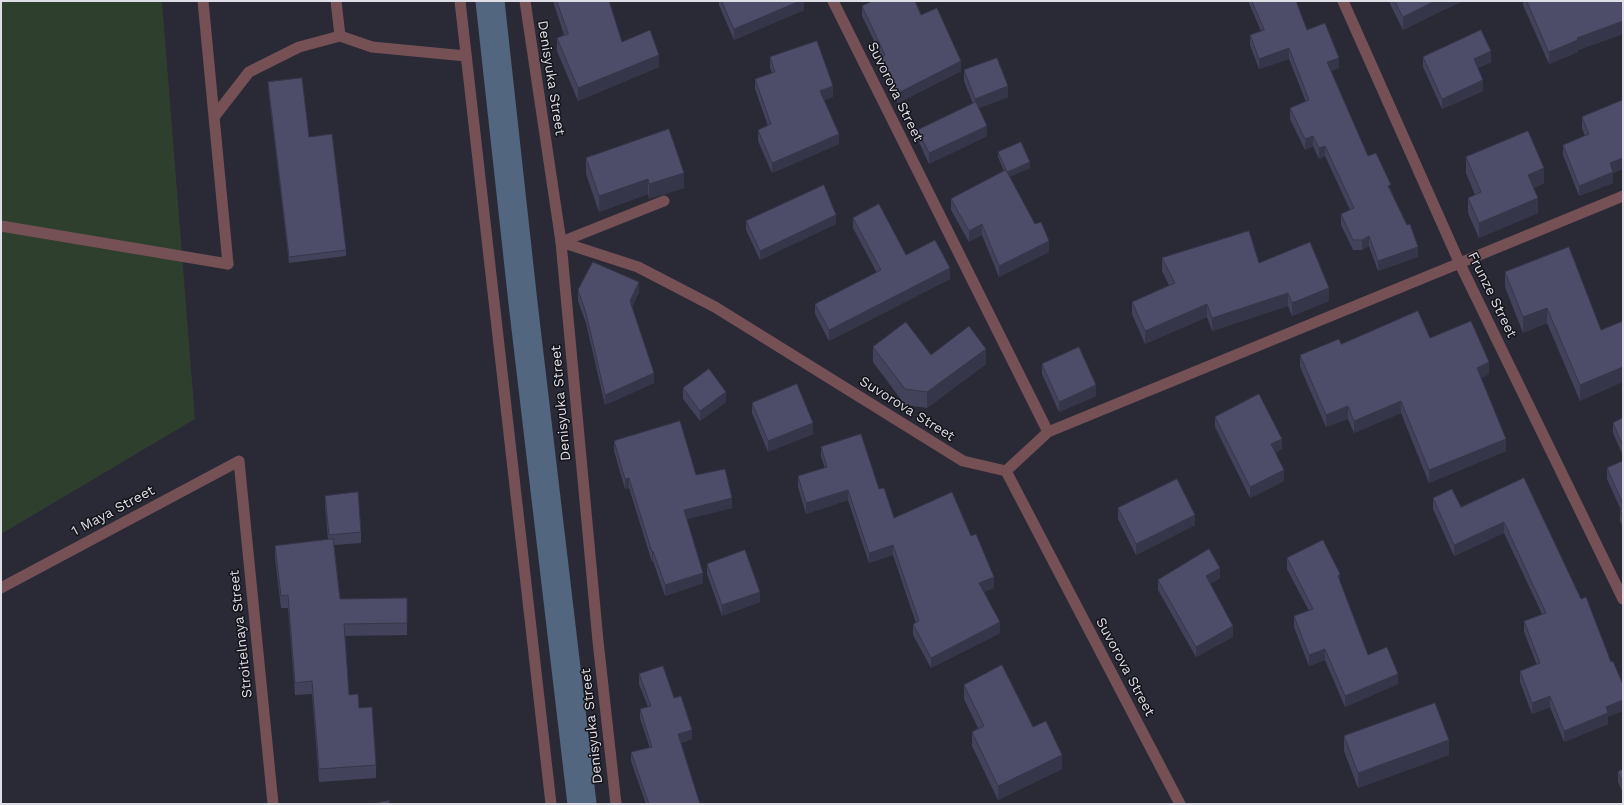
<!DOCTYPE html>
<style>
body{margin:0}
#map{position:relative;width:1624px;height:805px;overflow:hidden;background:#2a2a37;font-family:"Work Sans",sans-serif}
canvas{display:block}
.frame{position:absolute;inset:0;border:2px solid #dedee7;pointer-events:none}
</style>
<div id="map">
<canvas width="1624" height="805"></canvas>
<div class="frame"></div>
</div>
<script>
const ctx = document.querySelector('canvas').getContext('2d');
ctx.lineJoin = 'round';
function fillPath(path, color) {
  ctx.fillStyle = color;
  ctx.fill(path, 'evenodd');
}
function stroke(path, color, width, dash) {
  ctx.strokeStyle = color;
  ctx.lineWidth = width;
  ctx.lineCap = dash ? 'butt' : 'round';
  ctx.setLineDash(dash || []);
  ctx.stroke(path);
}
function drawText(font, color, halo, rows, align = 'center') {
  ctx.font = font + ' "Work Sans",sans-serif';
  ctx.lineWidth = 3;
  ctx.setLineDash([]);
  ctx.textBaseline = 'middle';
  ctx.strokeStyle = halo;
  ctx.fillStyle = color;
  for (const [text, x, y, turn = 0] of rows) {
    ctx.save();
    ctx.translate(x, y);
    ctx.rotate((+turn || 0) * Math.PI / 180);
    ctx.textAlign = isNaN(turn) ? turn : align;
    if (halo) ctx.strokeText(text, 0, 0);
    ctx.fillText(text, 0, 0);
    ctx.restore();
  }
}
fillPath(new Path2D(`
 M 1,1 L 162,1 L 195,419 L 1,534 Z`), '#2e3f2e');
stroke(new Path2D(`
 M 490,1 L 523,303 L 582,804`), '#53667f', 29);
stroke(new Path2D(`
 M 203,1 L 228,264
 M 336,1 L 340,36 L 372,47 L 466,56
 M 214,117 L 249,72 L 299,47 L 340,36
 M 561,242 L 664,201`), '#755156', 11);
stroke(new Path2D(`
 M 460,1 L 551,804
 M 525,1 L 561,242 L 598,641 L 616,804
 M 833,1 L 1048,432
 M 1343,1 L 1460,264 L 1623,599
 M 1,226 L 228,264
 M 561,242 L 638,267 L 715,307 L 963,461 L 1006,471 L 1180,804
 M 1006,471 L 1048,432 L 1623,196
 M 1,588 L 239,461 L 273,804`), '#755156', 11);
fillPath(new Path2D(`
 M 553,1 L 609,1 L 622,42 L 659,67 L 578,101 L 557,51 L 557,38 L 564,35 Z
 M 719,1 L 804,1 L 804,10 L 734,40 L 719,5 Z
 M 1249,1 L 1296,1 L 1307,30 L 1339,68 L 1330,71 L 1368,156 L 1391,190 L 1418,257 L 1378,271 L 1369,246 L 1362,250 L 1353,250 L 1341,225 L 1341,214 L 1350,210 L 1325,156 L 1319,159 L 1313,146 L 1305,150 L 1290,119 L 1290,108 L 1306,102 L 1289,59 L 1259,69 L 1250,45 L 1250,35 L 1261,31 L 1249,3 Z
 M 1390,1 L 1464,1 L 1443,10 L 1403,30 L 1390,4 Z
 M 1523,1 L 1623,1 L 1623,34 L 1578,50 L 1578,52 L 1549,64 L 1523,5 Z
 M 862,6 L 921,15 L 961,71 L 898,103 L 881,68 L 881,58 L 882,57 L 862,16 Z
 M 770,57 L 833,97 L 824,100 L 839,144 L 772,173 L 758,141 L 758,130 L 768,126 L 755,89 L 755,79 L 772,73 L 770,68 Z
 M 1423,57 L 1491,62 L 1478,68 L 1483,91 L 1442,109 L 1423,67 Z
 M 964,70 L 1008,97 L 979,108 L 987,136 L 929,164 L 918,140 L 918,130 L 973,104 L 964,81 Z
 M 268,82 L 346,250 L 346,256 L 289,263 L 268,88 Z
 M 1623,100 L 1623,169 L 1613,173 L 1613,183 L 1579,196 L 1563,155 L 1563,145 L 1585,136 L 1582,128 L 1582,117 Z
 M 998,152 L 1030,168 L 1009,177 L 1049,252 L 999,277 L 982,235 L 969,242 L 951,210 L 951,199 L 1004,171 L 998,157 Z
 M 1466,157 L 1544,183 L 1534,188 L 1538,213 L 1479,238 L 1468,213 L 1468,198 L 1475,195 L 1466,173 Z
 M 586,158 L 684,188 L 649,199 L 648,194 L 599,212 L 586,174 Z
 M 853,218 L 906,255 L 950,279 L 829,341 L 815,314 L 815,304 L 877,273 L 853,228 Z
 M 746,221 L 836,224 L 760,260 L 746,230 Z
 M 1162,258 L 1259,263 L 1329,301 L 1292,316 L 1288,306 L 1212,331 L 1207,317 L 1145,344 L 1132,314 L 1132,302 L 1169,285 L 1162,271 Z
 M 1505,272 L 1601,330 L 1580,401 L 1547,323 L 1523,333 L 1505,287 Z
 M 578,290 L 639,292 L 632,307 L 654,383 L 605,405 L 586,323 L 578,301 Z
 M 1430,338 L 1489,374 L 1481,378 L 1506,451 L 1429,483 L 1401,413 L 1354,433 L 1348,419 L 1326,427 L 1300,367 L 1300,355 L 1341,344 Z
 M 873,347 L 931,355 L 986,364 L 927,408 L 905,405 L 873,362 Z
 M 1042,364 L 1096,396 L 1059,412 L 1042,374 Z
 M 683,388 L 726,402 L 700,421 L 683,399 Z
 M 752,403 L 813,434 L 768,452 L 752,413 Z
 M 1215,417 L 1282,449 L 1275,453 L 1284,481 L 1250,498 L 1215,427 Z
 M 1623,418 L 1623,456 L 1613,433 L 1613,423 Z
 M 614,441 L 696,475 L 732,508 L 687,519 L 703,583 L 665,596 L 653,561 L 652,562 L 629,488 L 625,489 L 614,451 Z
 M 821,447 L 879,489 L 894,518 L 994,588 L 984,592 L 1000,633 L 931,668 L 913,635 L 913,624 L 916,623 L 893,555 L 869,563 L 848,500 L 806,514 L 798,487 L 798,476 L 825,468 L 821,457 Z
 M 1623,461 L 1623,527 L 1620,521 L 1620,510 L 1621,510 L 1607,479 L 1607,468 Z
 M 1524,478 L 1608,717 L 1608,724 L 1564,742 L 1550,707 L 1532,714 L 1520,682 L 1520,671 L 1537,665 L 1524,632 L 1524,621 L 1542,614 L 1504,533 L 1454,556 L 1433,509 L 1433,498 L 1461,507 Z
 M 325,496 L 361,532 L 361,543 L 334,545 L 340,599 L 407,598 L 407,635 L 345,636 L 349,695 L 359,708 L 376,765 L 376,778 L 319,782 L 312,694 L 295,695 L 288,608 L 281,608 L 275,558 L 275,546 L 328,540 L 325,506 Z
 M 1118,508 L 1195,525 L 1136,555 L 1118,519 Z
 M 1287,558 L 1340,583 L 1368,655 L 1398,684 L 1345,707 L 1325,660 L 1309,666 L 1294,627 L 1294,616 L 1309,611 L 1287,569 Z
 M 707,564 L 760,602 L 722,616 L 707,574 Z
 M 1220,578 L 1210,584 L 1233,637 L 1196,657 L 1158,590 L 1158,580 Z
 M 639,674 L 674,698 L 692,739 L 680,743 L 700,804 L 646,804 L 631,761 L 631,752 L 650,748 L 640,718 L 640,709 L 648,707 L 639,684 Z
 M 964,685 L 1033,727 L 1062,769 L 998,800 L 972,746 L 972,732 L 978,728 L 964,699 Z
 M 1344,736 L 1449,755 L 1358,788 L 1344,751 Z
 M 1623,769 L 1623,793 L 1618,782 L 1618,772 Z`), '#42425a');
fillPath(new Path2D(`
 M 800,1 L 804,1 L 804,10 L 734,40 L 734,29 Z
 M 1435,1 L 1464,1 L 1443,10 L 1403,30 L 1403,17 Z
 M 1623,21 L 1623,34 L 1578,50 L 1578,52 L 1549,64 L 1549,52 L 1577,38 Z
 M 1289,48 L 1289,59 L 1259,69 L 1259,59 Z
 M 1491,51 L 1491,62 L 1474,69 L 1474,59 Z
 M 659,55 L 659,67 L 578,101 L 578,88 Z
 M 1339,58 L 1339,68 L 1327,73 L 1327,62 Z
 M 961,61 L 961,71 L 898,103 L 898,93 Z
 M 1483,80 L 1483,91 L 1442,109 L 1442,99 Z
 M 833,86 L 833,97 L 820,101 L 820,91 Z
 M 1008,86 L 1008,97 L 975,110 L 975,99 Z
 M 987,126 L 987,136 L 929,164 L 929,153 Z
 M 839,134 L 839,144 L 772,173 L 772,163 Z
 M 1313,136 L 1313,146 L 1305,150 L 1305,139 Z
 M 1325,146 L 1325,156 L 1319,159 L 1319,148 Z
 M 1623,158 L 1623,169 L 1613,173 L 1613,183 L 1579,196 L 1579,186 L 1610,163 Z
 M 1030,162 L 1030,168 L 1007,178 L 1007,173 Z
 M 1544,168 L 1544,183 L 1528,190 L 1528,175 Z
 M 684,173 L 684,188 L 649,199 L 649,184 Z
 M 648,179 L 648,194 L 599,212 L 599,196 Z
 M 1538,198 L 1538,213 L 1479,238 L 1479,223 Z
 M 836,215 L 836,224 L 760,260 L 760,251 Z
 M 982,224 L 982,235 L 969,242 L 969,231 Z
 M 1369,236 L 1369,246 L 1362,250 L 1362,240 Z
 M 1049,241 L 1049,252 L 999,277 L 999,266 Z
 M 1418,247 L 1418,257 L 1378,271 L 1378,261 Z
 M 950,268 L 950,279 L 829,341 L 829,330 Z
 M 639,282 L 639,292 L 630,312 L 630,301 Z
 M 1329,288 L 1329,301 L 1292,316 L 1292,303 Z
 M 1288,293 L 1288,306 L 1212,331 L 1212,318 Z
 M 1207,304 L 1207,317 L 1145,344 L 1145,331 Z
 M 1547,308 L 1547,323 L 1523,333 L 1523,317 Z
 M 986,349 L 986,364 L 927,408 L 927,392 Z
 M 1489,362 L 1489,374 L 1477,380 L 1477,368 Z
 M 1623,367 L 1623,382 L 1580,401 L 1580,385 Z
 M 654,373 L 654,383 L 605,405 L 605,395 Z
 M 1096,385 L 1096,396 L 1059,412 L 1059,402 Z
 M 726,392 L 726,402 L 700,421 L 700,411 Z
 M 1401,401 L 1401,413 L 1354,433 L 1354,421 Z
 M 1348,406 L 1348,419 L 1326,427 L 1326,415 Z
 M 813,423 L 813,434 L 768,452 L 768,441 Z
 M 1282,439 L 1282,449 L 1271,455 L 1271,444 Z
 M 1506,439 L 1506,451 L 1429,483 L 1429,470 Z
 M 1284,470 L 1284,481 L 1250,498 L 1250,487 Z
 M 629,478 L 629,488 L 625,489 L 625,479 Z
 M 848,490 L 848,500 L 806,514 L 806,503 Z
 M 732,498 L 732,508 L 684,520 L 684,510 Z
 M 1195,515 L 1195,525 L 1136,555 L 1136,544 Z
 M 1504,522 L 1504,533 L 1454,556 L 1454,545 Z
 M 893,545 L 893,555 L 869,563 L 869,553 Z
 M 653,551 L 653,561 L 652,562 L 652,552 Z
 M 1220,568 L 1220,578 L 1206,586 L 1206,576 Z
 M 703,573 L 703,583 L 665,596 L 665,585 Z
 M 1340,574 L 1340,585 L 1338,576 Z
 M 994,577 L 994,588 L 979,594 L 979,583 Z
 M 760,592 L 760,602 L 722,616 L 722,605 Z
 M 1000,622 L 1000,633 L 931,668 L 931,658 Z
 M 1233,626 L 1233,637 L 1196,657 L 1196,647 Z
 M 1325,649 L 1325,660 L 1309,666 L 1309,655 Z
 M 1398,674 L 1398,684 L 1345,707 L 1345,696 Z
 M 1550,696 L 1550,707 L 1532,714 L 1532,703 Z
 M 1623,700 L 1623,711 L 1608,717 L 1608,724 L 1564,742 L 1564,731 L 1606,707 Z
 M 692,730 L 692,739 L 678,743 L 678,734 Z
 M 1449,740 L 1449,755 L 1358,788 L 1358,773 Z
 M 1062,755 L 1062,769 L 998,800 L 998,786 Z`), '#36364a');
const building = new Path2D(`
 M 557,1 L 609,1 L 622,42 L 650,30 L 659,55 L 578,88 L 557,38 L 568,34 Z
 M 722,1 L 800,1 L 734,29 Z
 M 873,1 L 915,1 L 921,15 L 937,8 L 961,61 L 898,93 L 881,58 L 885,55 L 862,6 Z
 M 1252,1 L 1296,1 L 1307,30 L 1325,23 L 1339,58 L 1327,62 L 1368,156 L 1376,153 L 1391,185 L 1388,186 L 1407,225 L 1410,224 L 1418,247 L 1378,261 L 1369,236 L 1362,240 L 1353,240 L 1341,214 L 1354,208 L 1325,146 L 1319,148 L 1313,136 L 1305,139 L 1290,108 L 1309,100 L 1289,48 L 1259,59 L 1250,35 L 1264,30 Z
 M 1395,1 L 1435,1 L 1403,17 Z
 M 1527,1 L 1623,1 L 1623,21 L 1577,38 L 1578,40 L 1549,52 Z
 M 1481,30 L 1491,51 L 1474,59 L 1483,80 L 1442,99 L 1423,57 Z
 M 817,41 L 833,86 L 820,91 L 839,134 L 772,163 L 758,130 L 771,124 L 755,79 L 775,72 L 770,57 Z
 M 997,58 L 1008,86 L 975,99 L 964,70 Z
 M 302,78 L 309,137 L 332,134 L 346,250 L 289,257 L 268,82 Z
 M 1623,100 L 1623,158 L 1610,163 L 1613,172 L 1579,186 L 1563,145 L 1589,134 L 1582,117 Z
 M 976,102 L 987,126 L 929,153 L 918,130 Z
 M 669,129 L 684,173 L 649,184 L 648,179 L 599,196 L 586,158 Z
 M 1528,131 L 1544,168 L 1528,175 L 1538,198 L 1479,223 L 1468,198 L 1481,192 L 1466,157 Z
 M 1021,142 L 1030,162 L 1007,172 L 998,152 Z
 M 1006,170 L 1035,224 L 1041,222 L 1049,241 L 999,266 L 982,224 L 969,231 L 951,199 Z
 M 824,185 L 836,215 L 760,251 L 746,221 Z
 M 879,204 L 906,255 L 935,240 L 950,268 L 829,330 L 815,304 L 881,270 L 853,218 Z
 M 1249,231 L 1259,263 L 1310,242 L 1329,288 L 1292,303 L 1288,293 L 1212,318 L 1207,304 L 1145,331 L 1132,302 L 1175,283 L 1162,258 Z
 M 1569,247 L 1601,330 L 1623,321 L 1623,367 L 1580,385 L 1547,308 L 1523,317 L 1505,272 Z
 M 593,262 L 639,282 L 630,301 L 654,373 L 605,395 L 586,313 L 578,290 Z
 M 1418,311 L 1430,338 L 1471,321 L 1489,362 L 1477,368 L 1506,439 L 1429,470 L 1401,401 L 1354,421 L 1348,406 L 1326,415 L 1300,355 L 1339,339 L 1341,344 Z
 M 906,322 L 931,355 L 969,326 L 986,349 L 927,392 L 905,389 L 873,347 Z
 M 1079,347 L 1096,385 L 1059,402 L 1042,364 Z
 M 709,369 L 726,392 L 700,411 L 683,388 Z
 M 797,384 L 813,423 L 768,441 L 752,403 Z
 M 1259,394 L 1282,439 L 1271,444 L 1284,470 L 1250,487 L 1215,417 Z
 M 1623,418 L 1623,446 L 1613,423 Z
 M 680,421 L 696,475 L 725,469 L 732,498 L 684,510 L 703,573 L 665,585 L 653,551 L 652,552 L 629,478 L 625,479 L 614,441 Z
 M 861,434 L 879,489 L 884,488 L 894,518 L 952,492 L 971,536 L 976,534 L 994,577 L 979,583 L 1000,622 L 931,658 L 913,624 L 919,621 L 893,545 L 869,553 L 848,490 L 806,503 L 798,476 L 827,467 L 821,447 Z
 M 1623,461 L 1623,504 L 1607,468 Z
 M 1524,478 L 1581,599 L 1586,597 L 1611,662 L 1613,661 L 1623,685 L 1623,700 L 1606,707 L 1608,713 L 1564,731 L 1550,696 L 1532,703 L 1520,671 L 1540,663 L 1524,621 L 1546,613 L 1504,522 L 1454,545 L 1433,498 L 1452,489 L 1461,507 Z
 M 1177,479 L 1195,515 L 1136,544 L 1118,508 Z
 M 358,492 L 361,532 L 329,535 L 325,496 Z
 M 1623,509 L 1623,517 L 1620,510 Z
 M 333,539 L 340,599 L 407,598 L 407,623 L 344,624 L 349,695 L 358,694 L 359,708 L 372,707 L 376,765 L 319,769 L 312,681 L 295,683 L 288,595 L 281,596 L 275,546 Z
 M 1323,540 L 1340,574 L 1338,576 L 1368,655 L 1387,647 L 1398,674 L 1345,696 L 1325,649 L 1309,655 L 1294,616 L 1313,609 L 1287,558 Z
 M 1209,549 L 1220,568 L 1206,576 L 1233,626 L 1196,647 L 1158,580 Z
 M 745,550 L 760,592 L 722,605 L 707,564 Z
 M 1002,665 L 1033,727 L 1046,721 L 1062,755 L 998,786 L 972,732 L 984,726 L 964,685 Z
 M 663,666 L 674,698 L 681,696 L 692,730 L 678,734 L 700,804 L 649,804 L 631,752 L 652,747 L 640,709 L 651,706 L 639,674 Z
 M 1435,703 L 1449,740 L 1358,773 L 1344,736 Z
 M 1623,769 L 1623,783 L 1618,772 Z
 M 389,801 L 389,804 L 370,804 Z`);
fillPath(building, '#4d4d69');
stroke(building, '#36364a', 1);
drawText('14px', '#dedee7', '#131319', [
 ["Denisyuka Street",551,78,81],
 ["Suvorova Street",895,92,64],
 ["Frunze Street",1492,295,64],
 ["Denisyuka Street",561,403,-95],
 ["Suvorova Street",907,409,32],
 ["1 Maya Street",113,511,-28],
 ["Stroitelnaya Street",241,634,-96],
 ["Suvorova Street",1125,667,62],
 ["Denisyuka Street",592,726,-96]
]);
</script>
